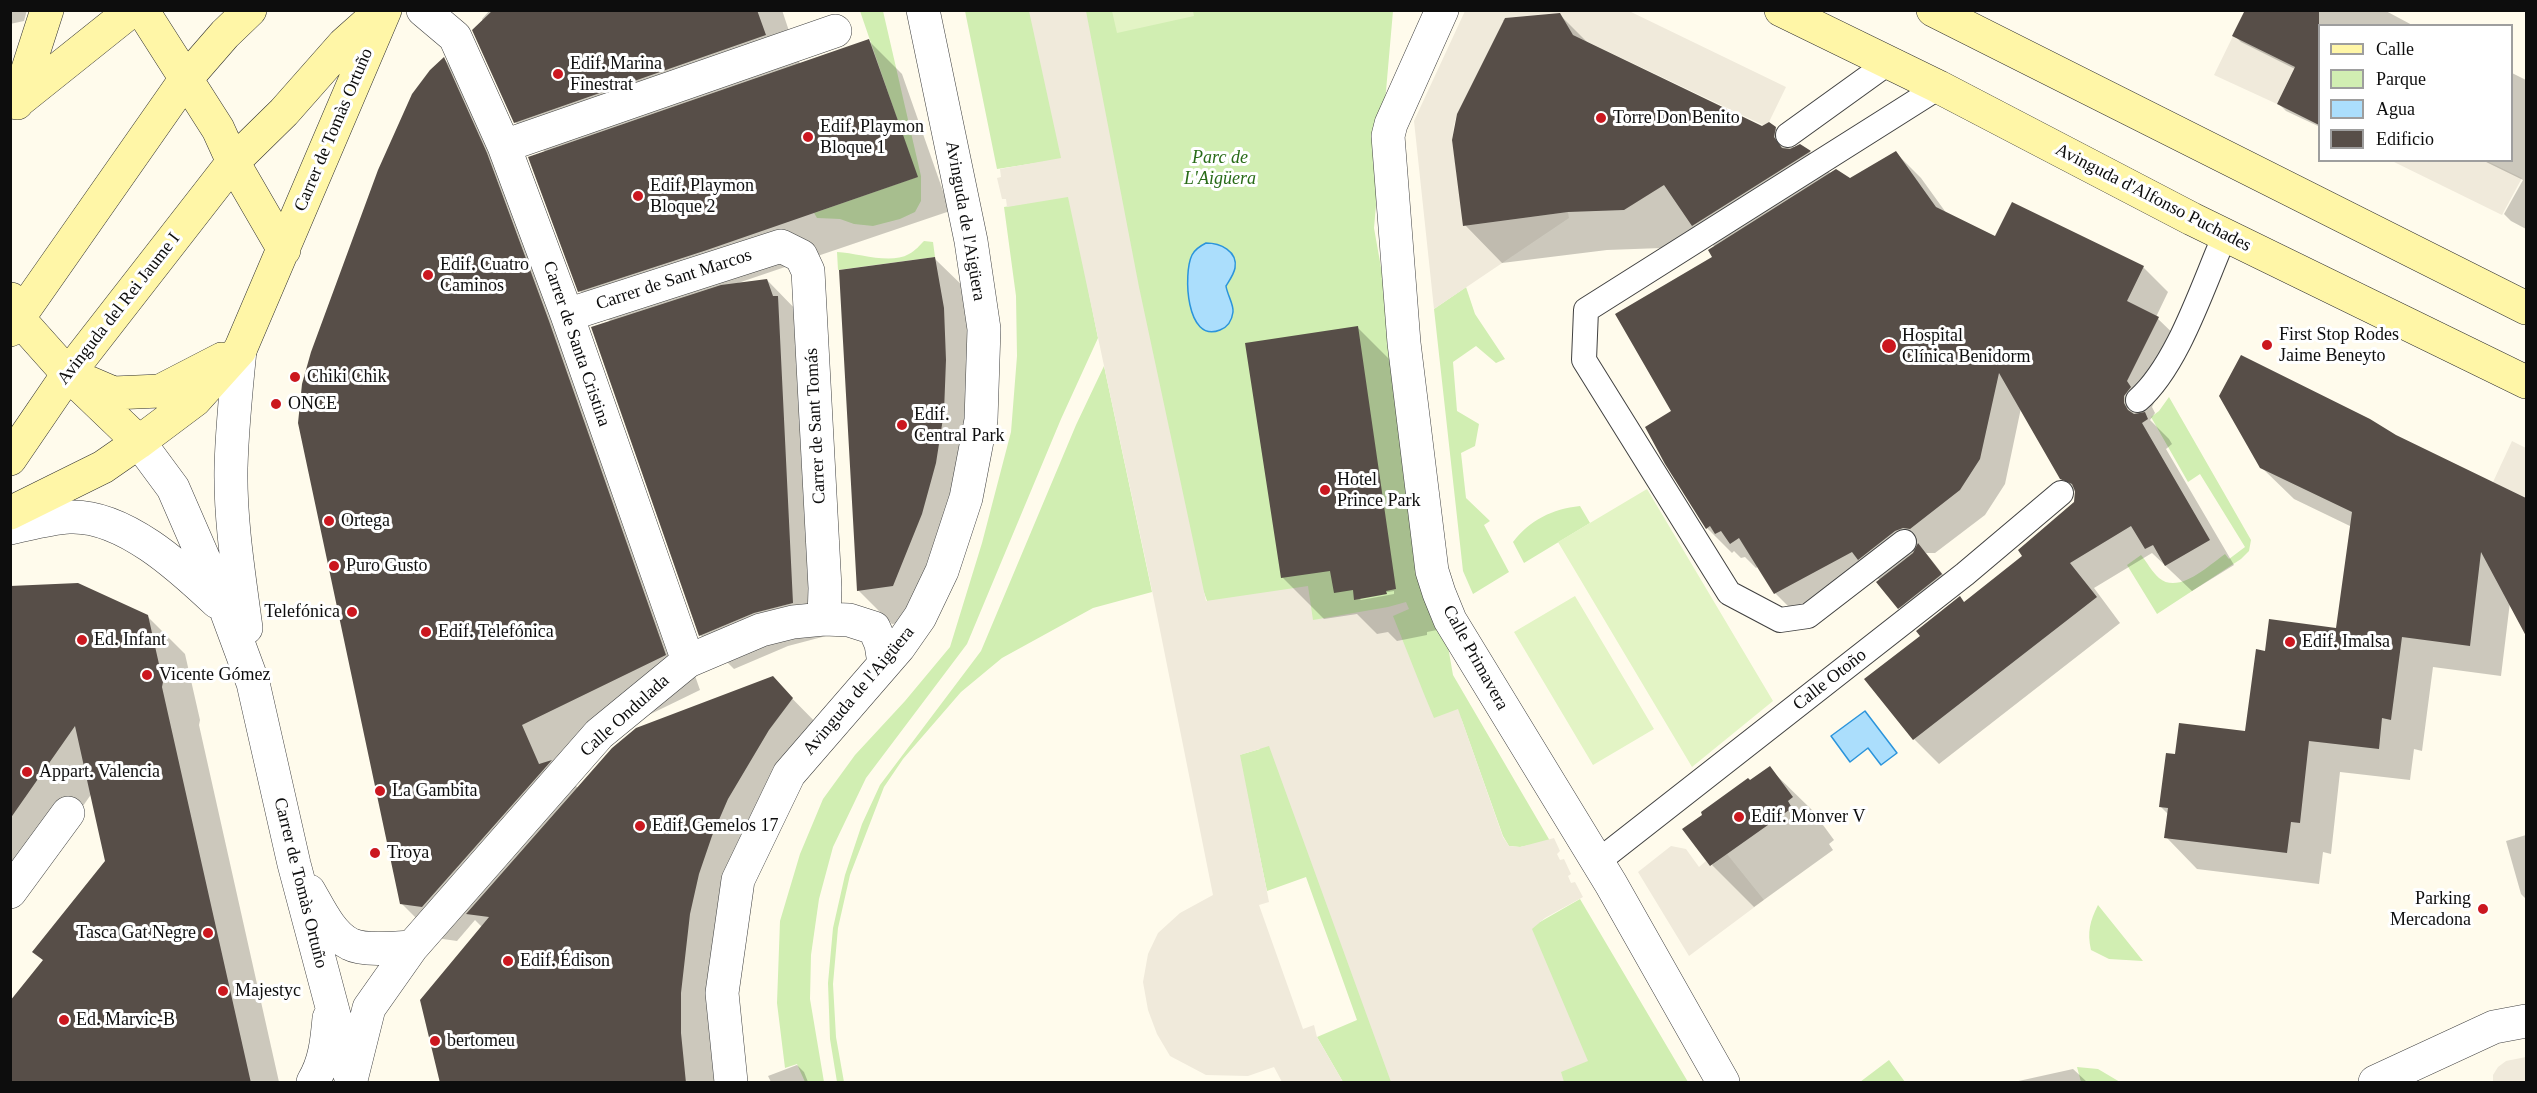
<!DOCTYPE html>
<meta charset="utf-8">
<style>
body{margin:0}
#map{position:relative;width:2537px;height:1093px;overflow:hidden;background:#fffbec;font-family:"Times New Roman",serif}
canvas{display:block}
.frame{position:absolute;inset:0;border:12px solid #0d0d0d;pointer-events:none}
.legend{position:absolute;left:2318px;top:24px;width:195px;height:138px;box-sizing:border-box;background:#fff;border:2px solid #9e9e9e;margin:0;padding:8px 10px;list-style:none;font-size:18px;color:#0d0d0d}
.legend li{display:flex;align-items:center;gap:12px;height:30px}
.legend b{width:30px;border:2px solid #9e9e9e}
</style>
<div id="map">
<canvas width="2537" height="1093"></canvas>
<div class="frame"></div>
<ul class="legend">
<li><b style="height:8px;background:#fff6a7"></b>Calle</li>
<li><b style="height:16px;background:#d1eeb2"></b>Parque</li>
<li><b style="height:16px;background:#abdefc"></b>Agua</li>
<li><b style="height:16px;background:#574e48"></b>Edificio</li>
</ul>
</div>
<script>
const ctx = document.querySelector('canvas').getContext('2d');
ctx.lineJoin = 'round';
function fillPath(path, color) {
  ctx.fillStyle = color;
  ctx.fill(path, 'evenodd');
}
function stroke(path, color, width, dash) {
  ctx.strokeStyle = color;
  ctx.lineWidth = width;
  ctx.lineCap = dash ? 'butt' : 'round';
  ctx.setLineDash(dash || []);
  ctx.stroke(path);
}
function drawText(font, color, halo, rows, align = 'center') {
  ctx.font = font + ' "Times New Roman",serif';
  ctx.lineWidth = 6;
  ctx.setLineDash([]);
  ctx.textBaseline = 'middle';
  ctx.strokeStyle = halo;
  ctx.fillStyle = color;
  for (const [text, x, y, turn = 0] of rows) {
    ctx.save();
    ctx.translate(x, y);
    ctx.rotate((+turn || 0) * Math.PI / 180);
    ctx.textAlign = isNaN(turn) ? turn : align;
    if (halo) ctx.strokeText(text, 0, 0);
    ctx.fillText(text, 0, 0);
    ctx.restore();
  }
}
fillPath(new Path2D(`
 M 860,11 L 883,11 L 921,176 L 921,201 L 915,212 L 900,219 L 873,226 L 854,224 L 840,219 L 817,218 L 814,213 L 917,177 Z
 M 965,11 L 1393,11 L 1374,228 L 1453,675 L 1550,841 L 1520,847 L 1509,846 L 1503,836 L 1461,718 L 1475,803 L 1540,922 L 1580,899 L 1688,1082 L 1343,1082 L 1317,1037 L 1357,1020 L 1306,877 L 1267,891 L 1239,755 L 1260,749 L 1079,243 L 1098,338 L 1061,419 L 967,644 L 866,778 L 833,847 L 819,899 L 811,955 L 810,999 L 824,1082 L 805,1082 L 797,1064 L 785,1068 L 777,1003 L 780,921 L 800,854 L 823,799 L 855,755 L 905,701 L 950,647 L 982,543 L 1011,432 L 1017,356 L 1016,296 L 1004,207 L 1062,197 L 1049,161 L 997,169 Z
 M 924,241 L 933,242 L 935,257 L 838,270 L 837,252 C 859,253 890,265 909,254 C 915,251 920,245 924,241 Z
 M 1466,287 L 1475,314 L 1505,359 L 1496,363 L 1476,346 L 1453,362 L 1457,411 L 1479,424 L 1475,446 L 1461,453 L 1466,498 L 1490,521 L 1484,525 L 1509,572 L 1473,594 L 1463,571 L 1434,309 Z
 M 1104,366 L 1152,592 L 1093,608 L 1002,658 L 961,692 L 903,759 L 884,787 L 850,875 L 838,928 L 833,984 L 836,1037 L 844,1082 L 837,1082 L 830,1039 L 828,983 L 833,928 L 845,875 L 862,824 L 880,785 L 981,651 L 1076,425 Z
 M 2169,397 L 2251,540 L 2249,551 L 2241,559 L 2157,614 L 2127,565 L 2141,555 C 2147,562 2152,572 2159,578 C 2179,595 2209,565 2225,554 L 2229,559 L 2245,547 L 2200,474 L 2188,482 L 2151,417 L 2159,411 Z
 M 1580,506 L 1590,523 L 1524,563 L 1513,542 C 1530,520 1552,509 1580,506 Z
 M 2098,905 L 2143,961 L 2109,959 L 2091,950 C 2087,932 2090,921 2098,905 Z
 M 1889,1060 L 1905,1082 L 1860,1082 Z
 M 2077,1067 L 2098,1069 L 2120,1082 L 2081,1082 Z`), '#d1eeb2');
fillPath(new Path2D(`
 M 1112,11 L 1193,11 L 1194,16 L 1117,33 Z
 M 1647,489 L 1773,701 L 1692,767 L 1558,542 Z
 M 1575,596 L 1654,729 L 1593,765 L 1514,632 Z`), '#e3f4c5');
fillPath(new Path2D(`
 M 1029,11 L 1086,11 L 1139,287 L 1206,601 L 1308,586 L 1313,620 L 1388,607 L 1406,602 L 1409,609 L 1393,616 L 1424,694 L 1434,718 L 1458,709 L 1503,837 L 1509,846 L 1520,847 L 1554,838 L 1560,851 L 1557,854 L 1560,860 L 1564,859 L 1571,874 L 1568,876 L 1571,883 L 1575,882 L 1583,897 L 1545,918 L 1532,929 L 1588,1061 L 1561,1072 L 1564,1082 L 1391,1082 L 1269,746 L 1240,755 L 1269,902 L 1259,905 L 1303,1029 L 1314,1025 L 1317,1037 L 1343,1082 L 1282,1082 L 1274,1067 L 1248,1076 L 1206,1075 L 1170,1056 L 1157,1034 L 1148,1010 L 1143,982 L 1148,954 L 1158,933 L 1180,913 L 1213,895 L 1154,600 L 1068,197 L 1007,207 L 1006,199 L 1002,199 L 997,178 L 1001,177 L 1000,169 L 1061,158 Z
 M 1465,11 L 1629,11 L 1786,87 L 1769,122 L 1763,125 L 1573,35 L 1560,13 L 1505,18 L 1457,114 L 1454,125 L 1452,140 L 1464,226 L 1568,212 L 1569,218 L 1434,309 L 1414,121 Z
 M 2233,36 L 2295,67 L 2277,104 L 2214,75 Z
 M 2392,161 L 2487,161 L 2522,178 L 2502,215 Z
 M 2512,441 L 2526,448 L 2526,498 L 2493,482 Z
 M 1671,846 L 1686,849 L 1699,867 L 1706,861 L 1711,866 L 1727,854 L 1764,900 L 1689,956 L 1638,872 Z
 M 2526,1057 L 2526,1082 L 2493,1082 L 2493,1075 L 2498,1067 L 2506,1061 Z`), '#f0eadb');
const water = new Path2D(`
 M 1206,243 C 1220,243 1238,251 1235,268 C 1234,274 1229,281 1226,286 C 1227,294 1234,305 1233,312 C 1232,320 1228,327 1220,330 C 1186,344 1183,273 1192,255 C 1195,249 1200,246 1206,243 Z
 M 1865,711 L 1897,753 L 1881,765 L 1868,748 L 1850,762 L 1831,736 Z`);
fillPath(water, '#abdefc');
stroke(water, '#2b94db', 1.5);
fillPath(new Path2D(`
 M 10,10 L 27,10 L 24,21 L 10,24 Z
 M 490,10 L 782,10 L 800,64 L 868,40 L 902,74 L 950,211 L 738,283 L 767,280 L 801,315 L 811,331 L 826,636 L 788,646 L 734,669 L 700,635 L 611,322 L 580,291 L 546,153 L 515,122 L 482,19 Z
 M 2246,10 L 2384,10 L 2414,26 L 2320,26 L 2320,127 L 2286,111 L 2279,104 L 2295,69 L 2241,42 L 2234,35 Z
 M 1560,15 L 1590,45 L 1762,128 L 1775,128 L 1795,148 L 1800,146 L 1810,152 L 1831,174 L 1850,180 L 1896,153 L 1921,178 L 1947,214 L 1996,238 L 2143,267 L 2168,292 L 2156,317 L 2183,343 L 2152,407 L 2155,413 L 2150,420 L 2169,439 L 2172,444 L 2166,449 L 2234,565 L 2192,591 L 2152,553 L 2094,588 L 2120,623 L 1939,764 L 1914,739 L 1965,603 L 2025,557 L 2075,503 L 2076,493 L 2062,478 L 2021,408 L 2005,484 L 1985,515 L 1935,553 L 1926,553 L 1948,581 L 1906,615 L 1877,577 L 1800,618 L 1775,593 L 1759,566 L 1756,568 L 1745,557 L 1741,558 L 1734,551 L 1732,553 L 1707,528 L 1673,412 L 1714,258 L 1715,247 L 1694,227 L 1662,248 L 1607,250 L 1502,263 L 1465,225 L 1574,102 L 1503,20 Z
 M 444,59 L 478,94 L 583,357 L 700,690 L 556,760 L 560,771 L 578,788 L 772,678 L 830,737 L 785,802 L 750,874 L 720,1082 L 441,1082 L 482,927 L 475,920 L 457,941 L 436,938 L 402,904 Z
 M 2512,73 L 2526,80 L 2526,229 L 2511,221 L 2504,214 L 2523,180 L 2482,160 L 2512,160 Z
 M 935,259 L 969,292 L 979,369 L 927,620 L 892,624 L 858,590 Z
 M 1358,328 L 1399,369 L 1437,630 L 1427,632 L 1427,635 L 1397,641 L 1388,632 L 1377,634 L 1357,614 L 1324,619 L 1283,578 ZM 1394,591 L 1394,594 L 1361,600 L 1358,597 Z
 M 2396,436 L 2526,500 L 2526,633 L 2510,602 L 2501,676 L 2433,667 L 2422,751 L 2414,749 L 2410,780 L 2340,772 L 2331,854 L 2323,852 L 2319,884 L 2197,869 L 2166,837 L 2169,815 L 2160,806 L 2176,756 L 2246,733 L 2266,652 L 2337,629 L 2352,527 L 2294,499 L 2261,467 Z
 M 10,588 L 147,616 L 185,654 L 200,720 L 199,725 L 279,1082 L 10,1082 L 44,961 L 34,952 L 107,862 L 92,793 L 10,911 Z
 M 1769,768 L 1812,810 L 1834,840 L 1829,844 L 1833,850 L 1754,907 L 1712,865 L 1750,782 Z
 M 2526,835 L 2526,899 L 2521,894 L 2506,841 Z
 M 797,1065 L 804,1072 L 808,1082 L 771,1082 L 768,1076 Z
 M 2073,1069 L 2087,1082 L 2014,1082 Z`), '#0003');
fillPath(new Path2D(`
 M 493,10 L 757,10 L 766,35 L 514,123 L 472,30 Z
 M 2245,10 L 2319,10 L 2319,125 L 2277,104 L 2295,67 L 2232,36 Z
 M 1560,13 L 1573,35 L 1762,126 L 1769,122 L 1776,127 L 1774,137 L 1782,148 L 1790,149 L 1800,144 L 1811,151 L 1692,226 L 1664,185 L 1624,210 L 1568,212 L 1463,226 L 1452,140 L 1457,114 L 1505,18 Z
 M 869,39 L 918,177 L 707,250 L 578,292 L 528,157 Z
 M 444,57 L 487,153 L 549,321 L 666,655 L 522,725 L 539,764 L 552,760 L 422,907 L 400,904 L 298,423 L 302,384 L 311,352 L 378,170 L 412,94 L 430,70 Z
 M 1896,151 L 1936,207 L 1995,236 L 2012,202 L 2144,266 L 2127,301 L 2159,317 L 2127,381 L 2131,387 L 2124,396 L 2124,403 L 2128,410 L 2134,414 L 2145,412 L 2148,419 L 2142,423 L 2210,540 L 2165,566 L 2153,545 L 2145,549 L 2131,526 L 2070,563 L 2097,597 L 1913,740 L 1864,679 L 1920,636 L 1916,631 L 1960,596 L 1964,602 L 2022,556 L 2018,550 L 2074,502 L 2075,491 L 2072,484 L 2060,479 L 1999,373 L 1980,459 L 1960,490 L 1910,529 L 1903,528 L 1895,531 L 1858,560 L 1852,552 L 1774,594 L 1739,538 L 1730,544 L 1721,531 L 1715,534 L 1710,526 L 1706,529 L 1665,464 L 1645,427 L 1671,411 L 1615,314 L 1712,257 L 1708,250 L 1836,169 L 1850,178 Z
 M 935,257 L 944,308 L 946,360 L 944,412 L 936,463 L 922,514 L 893,586 L 857,591 L 839,270 Z
 M 767,279 L 773,296 L 778,296 L 793,603 L 754,613 L 699,636 L 591,327 L 721,285 Z
 M 1358,326 L 1396,589 L 1386,591 L 1387,594 L 1354,600 L 1353,590 L 1334,593 L 1330,571 L 1281,578 L 1245,343 Z
 M 2241,355 L 2370,419 L 2396,435 L 2526,498 L 2526,636 L 2481,552 L 2470,646 L 2402,637 L 2391,720 L 2382,718 L 2379,749 L 2309,741 L 2300,823 L 2291,822 L 2287,853 L 2164,838 L 2168,808 L 2159,807 L 2166,753 L 2175,754 L 2179,723 L 2245,731 L 2256,649 L 2265,651 L 2269,619 L 2336,628 L 2352,512 L 2260,468 L 2219,396 Z
 M 1918,543 L 1942,574 L 1898,609 L 1876,582 L 1913,553 Z
 M 78,583 L 148,615 L 163,682 L 162,687 L 251,1083 L 10,1083 L 10,1001 L 43,960 L 32,952 L 105,861 L 75,726 L 10,819 L 10,586 Z
 M 773,676 L 793,698 L 769,730 L 728,799 L 712,836 L 699,874 L 690,914 L 681,993 L 681,1033 L 686,1083 L 440,1083 L 420,1000 L 489,917 L 466,914 L 612,748 L 636,728 Z
 M 1770,766 L 1793,797 L 1788,801 L 1792,808 L 1710,866 L 1682,829 L 1702,815 L 1701,812 L 1748,778 L 1750,780 Z`), '#574e48');
const lane = new Path2D(`
 M 1788,135 L 1888,63
 M 2138,400 C 2178,365 2203,285 2225,235
 M 1904,542 L 1808,616 L 1780,620 L 1729,593 L 1584,360 L 1586,310 L 1939,87
 M 1596,863 L 1965,574 L 2061,493`);
const street = new Path2D(`
 M 423,10 L 455,37 L 504,146 L 567,315 L 688,661
 M 1442,10 L 1391,124 L 1388,136 L 1404,343 L 1432,571 L 1439,593 L 1450,620 L 1611,884 L 1723,1082
 M 504,146 L 835,31
 M 567,315 L 781,246 L 801,256 L 808,271 L 825,588 L 824,619
 M 240,350 C 236,389 232,428 231,468 C 230,521 239,575 246,628
 M 139,442 L 173,488 L 226,610 L 253,683 L 294,864 L 350,1075
 M 10,528 C 29,524 50,518 69,517 C 123,514 181,568 217,602
 M 309,891 C 319,908 331,935 350,944 C 363,951 397,948 412,947
 M 10,892 L 68,813
 M 351,1080 L 369,1008 L 412,947 L 599,734 L 688,661 L 761,630 L 793,622 L 824,619 L 849,620 L 874,628 L 881,644 L 884,663
 M 313,1082 C 325,1062 327,1041 329,1018
 M 731,1082 L 722,993 L 738,880 L 789,774 L 899,647 L 920,617 L 942,571 L 966,498 L 981,420 L 984,329 L 971,241 L 923,10
 M 2375,1082 L 2494,1027 L 2526,1021`);
const secondary = new Path2D(`
 M 142,10 L 218,129 L 233,162 L 284,250
 M 1781,10 L 1939,87 L 2192,219 L 2526,382
 M 1933,10 L 2526,308
 M 17,102 L 132,10
 M 17,103 L 47,10
 M 11,299 L 18,318 L 68,374 L 139,442
 M 10,330 L 185,80 L 225,34 L 250,10
 M 78,378 L 113,393 L 160,391 L 222,359
 M 10,459 L 68,374 L 233,162 L 284,112 L 344,44 L 381,11
 M 10,513 L 103,467 L 139,442 L 195,400 L 240,350 L 385,10`);
stroke(lane, '#404040', 26);
stroke(street, '#404040', 34);
stroke(secondary, '#2f2f2f', 34);
stroke(lane, '#fff', 24);
stroke(street, '#fff', 33);
stroke(secondary, '#fff6a7', 33);
for (const [x, y, r, color] of [
 [558,74,6,"#cb171f"],
 [1601,118,6,"#cb171f"],
 [808,137,6,"#cb171f"],
 [638,196,6,"#cb171f"],
 [428,275,6,"#cb171f"],
 [2267,345,6,"#cb171f"],
 [1889,346,8,"#cb171f"],
 [295,377,6,"#cb171f"],
 [276,404,6,"#cb171f"],
 [902,425,6,"#cb171f"],
 [1325,490,6,"#cb171f"],
 [329,521,6,"#cb171f"],
 [334,566,6,"#cb171f"],
 [352,612,6,"#cb171f"],
 [426,632,6,"#cb171f"],
 [82,640,6,"#cb171f"],
 [2290,642,6,"#cb171f"],
 [147,675,6,"#cb171f"],
 [27,772,6,"#cb171f"],
 [380,791,6,"#cb171f"],
 [1739,817,6,"#cb171f"],
 [640,826,6,"#cb171f"],
 [375,853,6,"#cb171f"],
 [2483,909,6,"#cb171f"],
 [208,933,6,"#cb171f"],
 [508,961,6,"#cb171f"],
 [223,991,6,"#cb171f"],
 [64,1020,6,"#cb171f"],
 [435,1041,6,"#cb171f"]
]) {
  const dot = new Path2D();
  dot.arc(x, y, r, 0, 2 * Math.PI);
  ctx.fillStyle = color;
  ctx.fill(dot);
  stroke(dot, '#fff', 2);
}
drawText('18px', '#0d0d0d', '#fff', [
 ["Edif. Marina",570,64],
 ["Finestrat",570,85],
 ["Torre Don Benito",1613,118],
 ["Edif. Playmon",820,127],
 ["Bloque 1",820,148],
 ["Edif. Playmon",650,186],
 ["Bloque 2",650,207],
 ["Edif. Cuatro",440,265],
 ["Caminos",440,286],
 ["First Stop Rodes",2279,335],
 ["Jaime Beneyto",2279,356],
 ["Hospital",1902,336],
 ["Clínica Benidorm",1902,357],
 ["Chiki Chik",307,377],
 ["ONCE",288,404],
 ["Edif.",914,415],
 ["Central Park",914,436],
 ["Hotel",1337,480],
 ["Prince Park",1337,501],
 ["Ortega",341,521],
 ["Puro Gusto",346,566],
 ["Telefónica",340,612,"right"],
 ["Edif. Telefónica",438,632],
 ["Ed. Infant",94,640],
 ["Edif. Imalsa",2302,642],
 ["Vicente Gómez",159,675],
 ["Appart. Valencia",39,772],
 ["La Gambita",392,791],
 ["Edif. Monver V",1751,817],
 ["Edif. Gemelos 17",652,826],
 ["Troya",387,853],
 ["Parking",2471,899,"right"],
 ["Mercadona",2471,920,"right"],
 ["Tasca Gat Negre",196,933,"right"],
 ["Edif. Édison",520,961],
 ["Majestyc",235,991],
 ["Ed. Marvic-B",76,1020],
 ["bertomeu",447,1041]
], 'left');
drawText('18px', '#0d0d0d', '#fff', [
 ["Carrer de Tomàs Ortuño",334,130,-67],
 ["Avinguda d'Alfonso Puchades",2153,198,27],
 ["Avinguda de l'Aigüera",965,221,80],
 ["Carrer de Sant Marcos",674,280,-18],
 ["Avinguda del Rei Jaume I",119,309,-52],
 ["Carrer de Santa Cristina",576,344,71],
 ["Carrer de Sant Tomás",816,426,-93],
 ["Calle Primavera",1475,658,61],
 ["Calle Otoño",1830,680,-38],
 ["Avinguda de l'Aigüera",859,691,-50],
 ["Calle Ondulada",625,716,-42],
 ["Carrer de Tomàs Ortuño",300,883,76]
]);
drawText('italic 18px', '#286b17', '#fff', [
 ["Parc de",1220,158],
 ["L'Aigüera",1220,179]
]);
</script>
